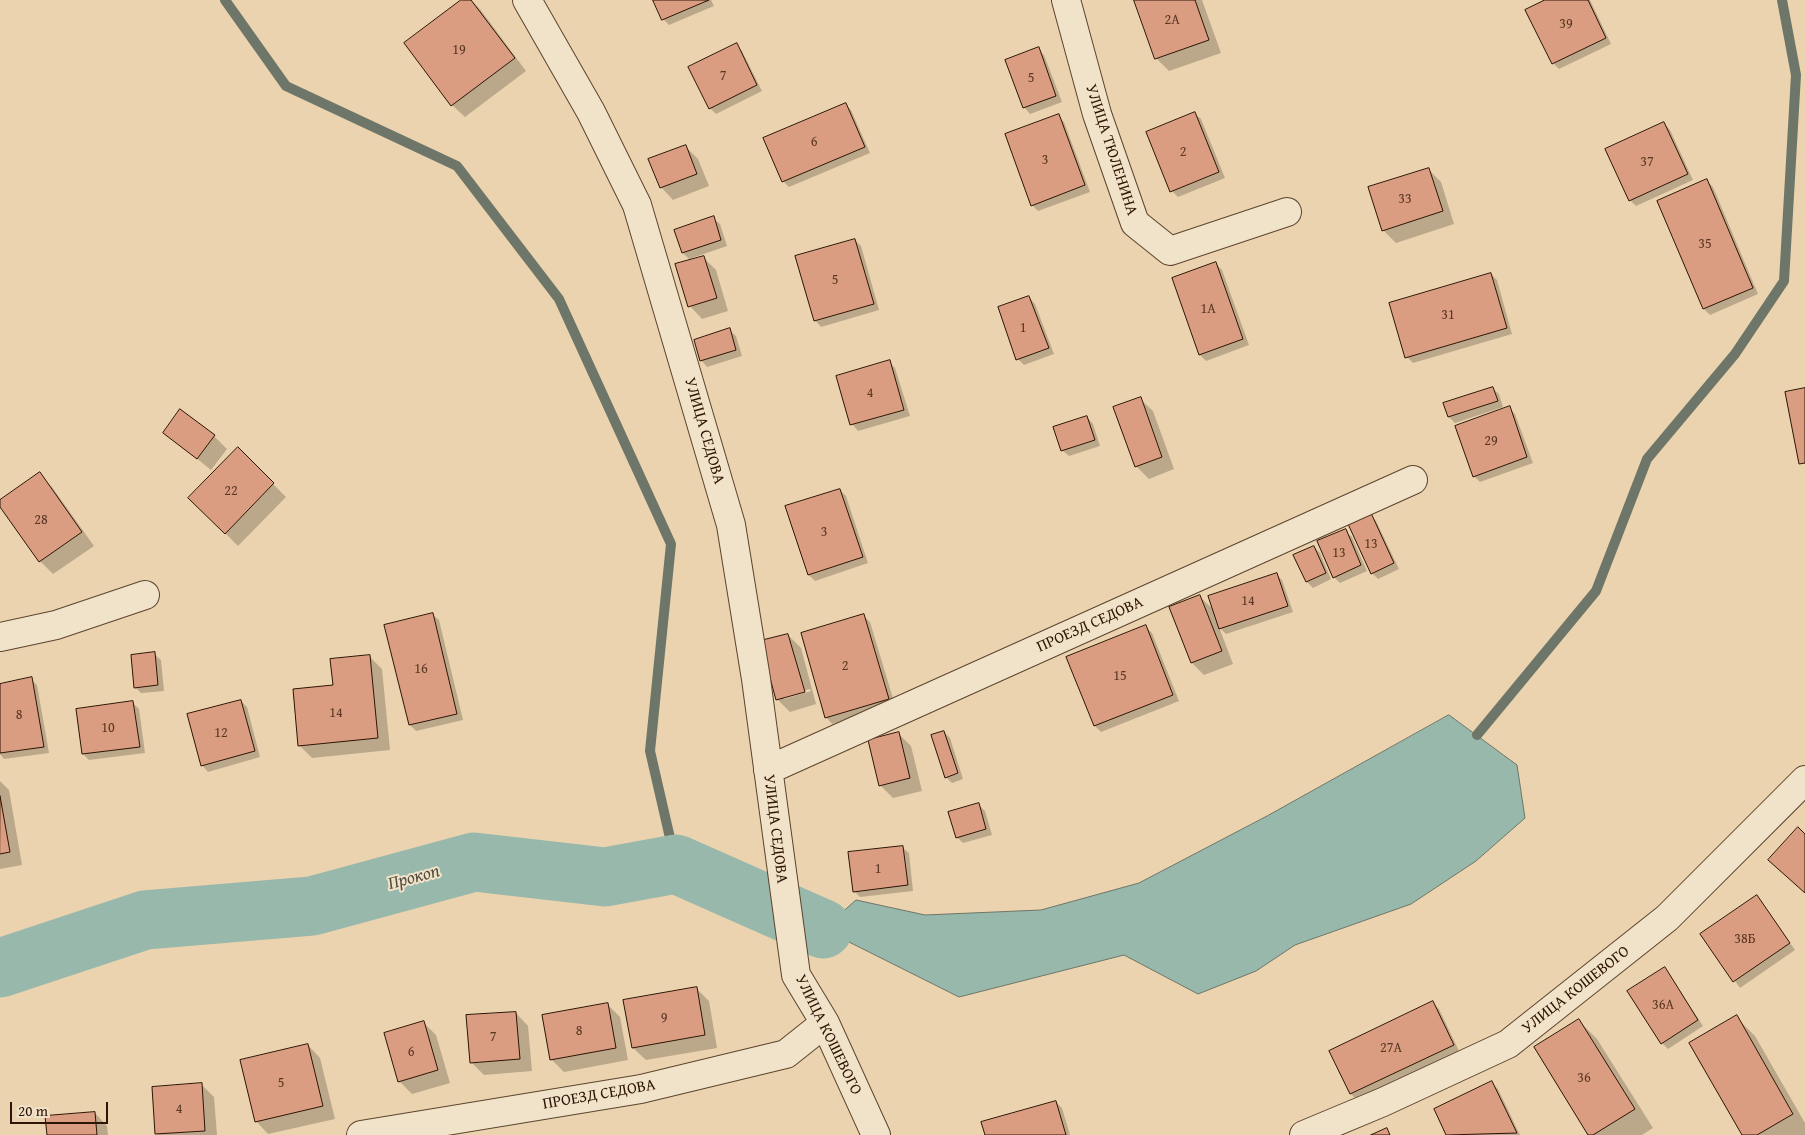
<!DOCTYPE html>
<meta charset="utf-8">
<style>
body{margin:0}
#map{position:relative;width:1805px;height:1135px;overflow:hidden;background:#ead3ae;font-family:"Gentium Book Plus",serif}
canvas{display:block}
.scale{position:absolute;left:10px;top:1102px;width:98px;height:22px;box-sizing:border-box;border:2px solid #2d1404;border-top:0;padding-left:6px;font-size:15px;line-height:18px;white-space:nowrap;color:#2d1404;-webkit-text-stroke:4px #f1e2ca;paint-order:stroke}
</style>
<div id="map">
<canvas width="1805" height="1135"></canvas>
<div class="scale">20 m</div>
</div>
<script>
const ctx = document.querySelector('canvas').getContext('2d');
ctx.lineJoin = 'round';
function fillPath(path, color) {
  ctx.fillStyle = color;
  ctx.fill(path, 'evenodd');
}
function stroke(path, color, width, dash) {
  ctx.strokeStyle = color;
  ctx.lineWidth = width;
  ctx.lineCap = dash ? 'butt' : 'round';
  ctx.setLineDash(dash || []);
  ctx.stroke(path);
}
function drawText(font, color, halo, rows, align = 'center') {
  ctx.font = font + ' "Gentium Book Plus",serif';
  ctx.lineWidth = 4;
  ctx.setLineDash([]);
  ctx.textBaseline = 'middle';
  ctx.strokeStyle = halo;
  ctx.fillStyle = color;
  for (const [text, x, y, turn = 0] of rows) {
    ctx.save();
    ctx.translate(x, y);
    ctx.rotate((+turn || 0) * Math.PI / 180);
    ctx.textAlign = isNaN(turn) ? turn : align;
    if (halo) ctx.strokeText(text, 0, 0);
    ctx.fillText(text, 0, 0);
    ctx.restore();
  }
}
const water = new Path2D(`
 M 1449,715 L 1517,765 L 1525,818 L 1476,861 L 1411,904 L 1295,945 L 1256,971 L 1198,994 L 1124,955 L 959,997 L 823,929 L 856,900 L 925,915 L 1041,910 L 1139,883 L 1267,816 Z`);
fillPath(water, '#98b8ab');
stroke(water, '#6d7668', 1);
fillPath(new Path2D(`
 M 463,0 L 471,0 L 480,9 L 526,71 L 465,117 L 452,105 Z
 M 655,0 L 711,0 L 714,6 L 669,25 L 663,19 Z
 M 1135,0 L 1202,0 L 1221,53 L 1169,71 L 1157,59 Z
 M 1548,0 L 1590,0 L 1611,44 L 1559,69 L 1553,63 Z
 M 736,45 L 742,51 L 762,91 L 716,114 L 710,108 Z
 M 1038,49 L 1044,55 L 1062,102 L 1030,114 L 1024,107 Z
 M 845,104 L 851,110 L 870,153 L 789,187 L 783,181 Z
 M 1194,113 L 1201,119 L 1225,178 L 1178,197 L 1172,191 Z
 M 1058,116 L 1064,122 L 1090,192 L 1038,211 L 1032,205 Z
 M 1664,123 L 1670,130 L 1693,180 L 1636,206 L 1630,200 Z
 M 685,146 L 698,159 L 709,186 L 673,200 L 661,187 Z
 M 1428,169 L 1441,182 L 1454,224 L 1396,243 L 1383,230 Z
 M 1707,181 L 1713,187 L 1758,294 L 1710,315 L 1704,309 L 1659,201 Z
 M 713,218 L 720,224 L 727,246 L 689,259 L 683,253 Z
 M 855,240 L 861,246 L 879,310 L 821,327 L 815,320 Z
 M 703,257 L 716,270 L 728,311 L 702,319 L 690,306 Z
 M 1216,264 L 1222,270 L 1249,345 L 1206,361 L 1200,355 Z
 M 1491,274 L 1497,280 L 1512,334 L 1413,363 L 1407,357 Z
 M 1029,297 L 1035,304 L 1054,354 L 1024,365 L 1018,359 Z
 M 729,330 L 736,336 L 742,356 L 707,367 L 701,360 Z
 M 889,362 L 895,368 L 910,416 L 858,431 L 852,424 Z
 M 1492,388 L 1499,394 L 1503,407 L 1455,423 L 1449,417 Z
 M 1140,399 L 1153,411 L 1174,469 L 1149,479 L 1136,466 Z
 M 1509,408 L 1515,414 L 1533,463 L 1480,482 L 1474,476 Z
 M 1087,417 L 1093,424 L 1100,446 L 1069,456 L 1062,450 Z
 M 164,432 L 214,436 L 227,449 L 211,470 Z
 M 238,449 L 286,497 L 238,546 L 190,498 Z
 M 39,474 L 52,487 L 94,546 L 53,574 L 40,561 L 0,504 L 0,502 Z
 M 840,490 L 846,496 L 868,563 L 815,581 L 809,575 L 787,507 Z
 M 1370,515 L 1376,521 L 1399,569 L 1378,579 L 1372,573 Z
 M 1345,531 L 1352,537 L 1367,571 L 1340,583 L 1334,577 Z
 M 1314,547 L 1320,553 L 1331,579 L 1313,588 L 1307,582 L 1295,556 Z
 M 1276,574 L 1282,580 L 1293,612 L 1226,634 L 1219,627 L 1233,664 L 1204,675 L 1192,663 L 1199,596 L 1215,611 Z
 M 432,614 L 439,620 L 463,720 L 416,731 L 410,725 L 386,626 Z
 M 864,616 L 870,622 L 895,705 L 832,724 L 826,717 Z
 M 1146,627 L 1152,633 L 1179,701 L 1101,732 L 1095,726 L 1068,658 Z
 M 788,635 L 801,648 L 816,704 L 790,712 L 777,699 ZM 810,689 L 811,691 L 784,699 L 784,696 Z
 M 154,654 L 161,660 L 164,691 L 141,693 L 135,687 Z
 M 370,657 L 382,669 L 390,750 L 312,758 L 299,745 L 334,686 Z
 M 31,679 L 37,685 L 49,753 L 4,759 L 0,754 L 0,685 Z
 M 241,701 L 247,707 L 260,757 L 208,772 L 202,765 Z
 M 133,703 L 139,709 L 145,753 L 89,760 L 83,754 Z
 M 944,732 L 950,738 L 963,779 L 952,783 L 946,777 Z
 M 898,733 L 911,746 L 922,791 L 893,798 L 881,786 Z
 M 0,781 L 9,790 L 22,865 L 0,869 Z
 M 979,805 L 985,811 L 992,835 L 963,843 L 957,837 Z
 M 902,847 L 909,853 L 913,891 L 860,897 L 854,891 Z
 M 1757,896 L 1795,950 L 1740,988 L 1702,934 Z
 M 1665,968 L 1703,1026 L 1668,1049 L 1662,1043 Z
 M 696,988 L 709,1001 L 717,1048 L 646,1060 L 633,1048 Z
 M 1433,1003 L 1439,1009 L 1459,1051 L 1357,1100 L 1351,1094 Z
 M 607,1004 L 620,1017 L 628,1060 L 564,1072 L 551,1059 Z
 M 516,1013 L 528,1026 L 532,1071 L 484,1075 L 471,1062 Z
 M 1736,1017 L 1755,1036 L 1805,1123 L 1805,1135 L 1743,1135 Z
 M 1578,1020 L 1597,1039 L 1653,1128 L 1642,1135 L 1590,1135 Z
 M 424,1023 L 436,1035 L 450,1083 L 412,1094 L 399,1081 Z
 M 308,1045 L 320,1058 L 335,1119 L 268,1134 L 256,1121 Z
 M 1492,1083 L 1498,1089 L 1520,1135 L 1448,1135 L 1435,1110 Z
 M 201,1084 L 214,1097 L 217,1135 L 158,1135 L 157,1134 Z
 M 1056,1102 L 1062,1108 L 1070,1135 L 986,1135 Z
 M 95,1113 L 107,1126 L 108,1135 L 48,1135 Z`), '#0003');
stroke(new Path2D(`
 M 225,0 L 286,86 L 457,166 L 559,299 L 671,544 L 650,751 L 676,864
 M 1477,735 L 1596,591 L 1647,459 L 1735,354 L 1784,281 L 1796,75 L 1782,0`), '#6d7668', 10);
stroke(new Path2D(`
 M 0,968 L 145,920 L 312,906 L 474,862 L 605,877 L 676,864 L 823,929`), '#98b8ab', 59);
const building = new Path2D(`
 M 461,0 L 471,0 L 515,58 L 451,106 L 404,43 Z
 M 653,0 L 709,0 L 662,20 Z
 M 1134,0 L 1195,0 L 1209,40 L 1155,59 Z
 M 1545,0 L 1588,0 L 1606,38 L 1552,64 L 1525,10 Z
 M 737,43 L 757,85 L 709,109 L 688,67 Z
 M 1039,47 L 1056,96 L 1023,108 L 1005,60 Z
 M 846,103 L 865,147 L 782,182 L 763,138 Z
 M 1195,112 L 1219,172 L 1170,192 L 1146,132 Z
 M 1059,114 L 1085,185 L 1031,206 L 1005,134 Z
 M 1664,122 L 1688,174 L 1629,201 L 1605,149 Z
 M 686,145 L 697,174 L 660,188 L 648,159 Z
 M 1429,168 L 1443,211 L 1382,231 L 1368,187 Z
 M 1707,179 L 1753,288 L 1703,309 L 1657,201 Z
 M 714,216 L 721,240 L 682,253 L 674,230 Z
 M 855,239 L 874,304 L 814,321 L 795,256 Z
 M 704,256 L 717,298 L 688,307 L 675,264 Z
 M 1216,262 L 1243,339 L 1199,355 L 1172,278 Z
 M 1491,273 L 1507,328 L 1405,358 L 1389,303 Z
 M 1029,296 L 1049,348 L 1016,360 L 998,307 Z
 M 730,328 L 736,350 L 700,361 L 694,340 Z
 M 890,360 L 904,410 L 850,425 L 836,376 Z
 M 1493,387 L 1498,401 L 1448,417 L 1443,403 Z
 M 1805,388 L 1805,463 L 1799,464 L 1785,392 Z
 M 1141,397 L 1162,457 L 1135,467 L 1113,407 Z
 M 1510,406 L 1527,457 L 1473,477 L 1455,426 Z
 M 180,409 L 215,435 L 197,459 L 163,433 Z
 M 1087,416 L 1095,440 L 1061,451 L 1053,427 Z
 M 238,447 L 274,483 L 225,534 L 188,498 Z
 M 40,472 L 82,532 L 39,562 L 0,507 L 0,500 Z
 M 840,489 L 863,557 L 808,575 L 785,506 Z
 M 1371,513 L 1394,563 L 1371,574 L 1348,524 Z
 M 1346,529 L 1361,565 L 1333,578 L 1317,541 Z
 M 1314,546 L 1326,573 L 1306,582 L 1293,555 Z
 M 1277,573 L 1288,606 L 1219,629 L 1208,596 Z
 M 1200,595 L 1222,651 L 1191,663 L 1169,607 Z
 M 433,613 L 457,714 L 409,725 L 384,625 Z
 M 864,614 L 889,699 L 825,718 L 801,633 Z
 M 1146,625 L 1173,695 L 1094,726 L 1066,657 Z
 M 788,634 L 805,692 L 776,700 L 760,641 Z
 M 155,652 L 158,685 L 134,688 L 131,655 Z
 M 370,655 L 378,738 L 298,746 L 293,689 L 333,685 L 330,659 Z
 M 32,677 L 44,747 L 0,753 L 0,684 Z
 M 241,700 L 255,751 L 201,766 L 187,714 Z
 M 133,701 L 140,747 L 82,754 L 76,709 Z
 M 944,731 L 958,773 L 945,778 L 931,735 Z
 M 899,732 L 910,778 L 879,786 L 868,740 Z
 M 0,796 L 10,852 L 0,854 Z
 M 979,803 L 986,829 L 956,838 L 948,812 Z
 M 1798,827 L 1805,834 L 1805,893 L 1768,860 Z
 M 903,846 L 908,885 L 853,892 L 848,852 Z
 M 1757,895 L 1790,943 L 1733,982 L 1700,934 Z
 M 1665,967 L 1698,1020 L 1661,1044 L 1627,991 Z
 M 697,987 L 705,1035 L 632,1048 L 623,1000 Z
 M 1433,1001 L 1454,1045 L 1350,1094 L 1329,1051 Z
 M 608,1003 L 616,1048 L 550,1060 L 542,1015 Z
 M 516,1012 L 520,1059 L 470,1063 L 466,1015 Z
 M 1737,1015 L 1793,1114 L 1757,1135 L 1742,1135 L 1689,1043 Z
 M 1579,1019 L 1635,1109 L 1593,1135 L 1588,1135 L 1534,1047 Z
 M 424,1021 L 438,1070 L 398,1082 L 384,1033 Z
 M 308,1044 L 323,1106 L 255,1122 L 240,1060 Z
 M 1492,1081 L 1517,1133 L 1446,1135 L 1434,1109 Z
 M 202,1083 L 205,1131 L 155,1134 L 152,1087 Z
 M 1056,1101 L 1066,1135 L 985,1135 L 981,1122 Z
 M 95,1112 L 97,1135 L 47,1135 L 45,1116 Z
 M 1387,1128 L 1390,1135 L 1371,1135 Z`);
fillPath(building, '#db9d81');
stroke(building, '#2d1404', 1);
const minor = new Path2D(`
 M 527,0 L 591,112 L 637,205 L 731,525 L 756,679 L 796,975 L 825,1023 L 876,1135
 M 1066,0 L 1097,114 L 1135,223 L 1170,251 L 1287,212
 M 0,637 L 56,625 L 145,595
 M 768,770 L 1413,480
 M 361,1135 L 641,1089 L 786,1054 L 825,1023
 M 1304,1135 L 1383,1102 L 1508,1044 L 1667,918 L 1805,780`);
stroke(minor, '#5c442e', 30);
stroke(minor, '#f1e2ca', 28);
drawText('14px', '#583623', null, [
 ["2А",1172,20],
 ["39",1566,24],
 ["19",459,50],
 ["7",723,76],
 ["5",1031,78],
 ["6",814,142],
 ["2",1183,152],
 ["3",1045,160],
 ["37",1647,162],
 ["33",1405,199],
 ["35",1705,244],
 ["5",835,280],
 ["1А",1208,309],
 ["31",1448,315],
 ["1",1023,328],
 ["4",870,393],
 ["29",1491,441],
 ["22",231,491],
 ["28",41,520],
 ["3",824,532],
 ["13",1371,544],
 ["13",1339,553],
 ["14",1248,601],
 ["2",845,666],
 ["16",421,669],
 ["15",1120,676],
 ["14",336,713],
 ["8",19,715],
 ["10",108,728],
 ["12",221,733],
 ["1",878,869],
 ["38Б",1745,939],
 ["36А",1663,1005],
 ["9",664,1018],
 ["8",579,1031],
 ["7",493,1037],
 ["27А",1391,1048],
 ["6",411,1052],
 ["36",1584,1078],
 ["5",281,1083],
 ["4",179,1109]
]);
drawText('16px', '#2d1404', '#f1e2ca', [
 ["УЛИЦА ТЮЛЕНИНА",1111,150,72],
 ["УЛИЦА СЕДОВА",704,431,74],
 ["ПРОЕЗД СЕДОВА",1090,625,-24],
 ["УЛИЦА СЕДОВА",775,829,83],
 ["УЛИЦА КОШЕВОГО",1576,990,-38],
 ["УЛИЦА КОШЕВОГО",828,1035,64],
 ["ПРОЕЗД СЕДОВА",599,1095,-10]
]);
drawText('italic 18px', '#524d3e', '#f1e2ca', [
 ["Прокоп",414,878,-15]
]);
</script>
